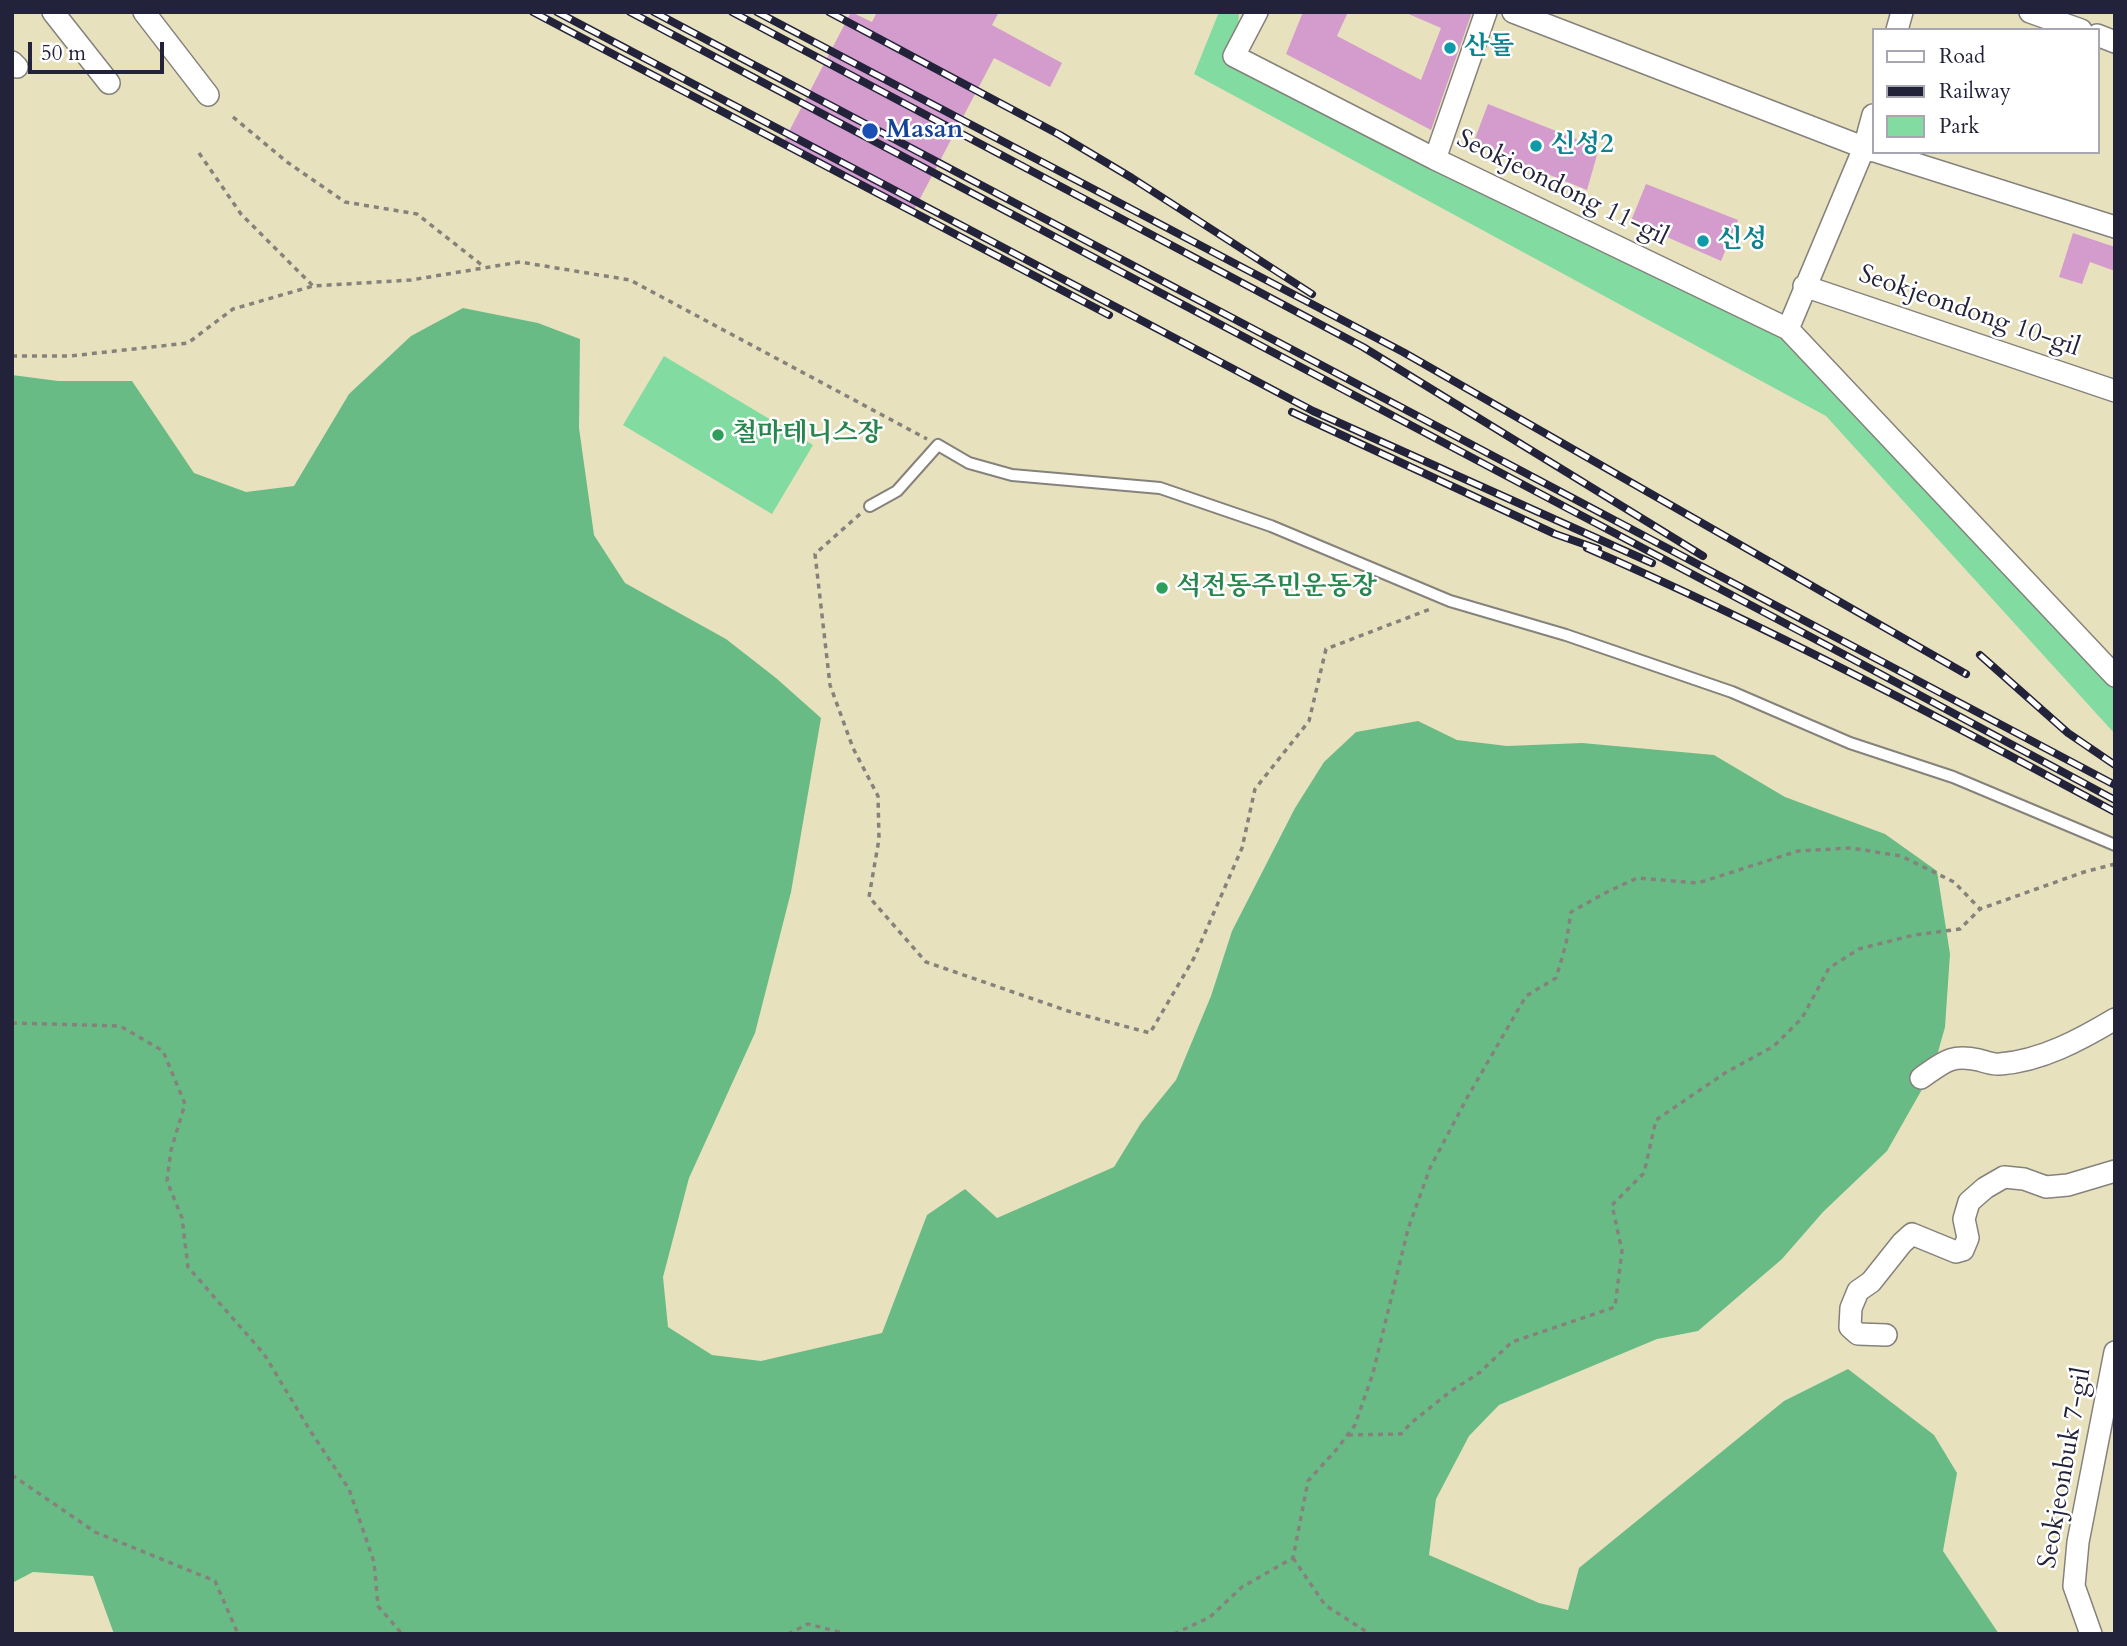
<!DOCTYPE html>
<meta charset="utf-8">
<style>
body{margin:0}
#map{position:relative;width:2127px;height:1646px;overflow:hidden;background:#e8e1bd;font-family:Cardo,serif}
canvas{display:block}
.frame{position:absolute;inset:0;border:14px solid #22223b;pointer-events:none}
.legend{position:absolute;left:1872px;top:28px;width:228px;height:126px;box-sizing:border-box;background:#fff;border:2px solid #a7a7b1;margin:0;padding:9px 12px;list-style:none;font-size:21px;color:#22223b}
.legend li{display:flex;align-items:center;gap:14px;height:35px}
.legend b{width:35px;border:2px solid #a7a7b1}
.scale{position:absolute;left:28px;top:42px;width:136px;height:32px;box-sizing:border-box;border:4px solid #22223b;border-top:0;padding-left:9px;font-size:21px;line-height:24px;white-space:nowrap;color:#22223b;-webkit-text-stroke:5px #fff;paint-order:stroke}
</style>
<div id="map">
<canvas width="2127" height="1646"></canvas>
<div class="frame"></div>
<ul class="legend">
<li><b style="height:9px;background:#fff"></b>Road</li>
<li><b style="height:9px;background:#22223b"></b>Railway</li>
<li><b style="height:19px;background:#82dba0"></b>Park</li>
</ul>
<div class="scale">50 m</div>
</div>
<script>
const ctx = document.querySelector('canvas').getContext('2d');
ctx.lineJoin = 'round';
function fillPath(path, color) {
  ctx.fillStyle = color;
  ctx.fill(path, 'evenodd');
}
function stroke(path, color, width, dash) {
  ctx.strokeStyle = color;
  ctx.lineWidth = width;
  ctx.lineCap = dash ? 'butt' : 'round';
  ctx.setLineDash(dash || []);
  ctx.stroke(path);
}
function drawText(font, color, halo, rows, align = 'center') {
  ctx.font = font + ' Cardo,"Noto Serif KR",serif';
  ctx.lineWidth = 5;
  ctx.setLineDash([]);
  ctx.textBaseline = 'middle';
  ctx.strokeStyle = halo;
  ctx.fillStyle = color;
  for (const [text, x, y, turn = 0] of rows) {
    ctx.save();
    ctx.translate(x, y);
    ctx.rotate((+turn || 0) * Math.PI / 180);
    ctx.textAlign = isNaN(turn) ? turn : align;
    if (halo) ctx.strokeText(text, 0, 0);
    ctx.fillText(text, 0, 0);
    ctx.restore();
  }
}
fillPath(new Path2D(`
 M 1219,12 L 1239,12 L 1236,62 L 1805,348 L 2115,683 L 2115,734 L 1826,416 L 1194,74 Z
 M 664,356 L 813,445 L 772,514 L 623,425 Z`), '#82dba0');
fillPath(new Path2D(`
 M 463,308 L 538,323 L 580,339 L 579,428 L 594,535 L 625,583 L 726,639 L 776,678 L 821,718 L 791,892 L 755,1033 L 689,1178 L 663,1277 L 668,1327 L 712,1355 L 761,1361 L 882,1333 L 927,1215 L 965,1189 L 997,1218 L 1114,1167 L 1141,1123 L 1176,1080 L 1211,996 L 1232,931 L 1295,808 L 1324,762 L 1356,732 L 1418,721 L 1457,740 L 1507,746 L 1582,743 L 1714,755 L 1785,797 L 1885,834 L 1937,871 L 1950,954 L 1945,1027 L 1933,1070 L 1887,1151 L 1823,1212 L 1782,1259 L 1698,1331 L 1657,1339 L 1499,1405 L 1469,1436 L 1436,1499 L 1429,1555 L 1539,1603 L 1568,1610 L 1579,1568 L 1784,1401 L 1848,1369 L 1934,1435 L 1957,1473 L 1943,1551 L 1999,1634 L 114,1634 L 93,1576 L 33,1572 L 12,1583 L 12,375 L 58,381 L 132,381 L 194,473 L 246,492 L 294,486 L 349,394 L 411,336 Z`), '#69bb86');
fillPath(new Path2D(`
 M 851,12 L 872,22 L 877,12 L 999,12 L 992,25 L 1062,63 L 1050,87 L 994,58 L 913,212 L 783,143 Z
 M 1303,12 L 1348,12 L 1337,36 L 1421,80 L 1441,28 L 1404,12 L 1472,12 L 1431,130 L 1286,54 Z
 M 1488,104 L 1599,148 L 1587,190 L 1473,144 Z
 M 1646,184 L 1738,220 L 1721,261 L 1631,221 Z
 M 2073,233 L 2115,247 L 2115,271 L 2090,262 L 2082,284 L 2059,277 Z`), '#d39ccd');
const lane = new Path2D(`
 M 870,506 L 897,491 L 938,445 L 969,463 L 1012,475 L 1160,488 L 1271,526 L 1450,601 L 1566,635 L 1732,692 L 1850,743 L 1953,777 L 2115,845`);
const street = new Path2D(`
 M 53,12 L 109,83
 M 144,12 L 208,95
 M 1257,12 L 1234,56 L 1435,159 L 1788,329 L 2115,676
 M 1513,12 L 1873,151
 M 2030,12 L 2081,30
 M 1897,30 L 1902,12
 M 2097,35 L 2115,42
 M 12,62 L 17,67
 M 1878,152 L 2115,227
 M 1435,159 L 1486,12
 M 1804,286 L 2115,391
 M 1788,329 L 1864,148 L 1873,115
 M 1921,1078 C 1944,1062 1950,1054 1979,1060 C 1986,1062 1994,1065 2000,1064 C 2041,1061 2080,1040 2115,1019
 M 1886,1335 L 1858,1334 L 1850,1327 L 1851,1308 L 1858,1291 L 1871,1282 L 1902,1243 L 1912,1234 L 1956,1252 L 1963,1250 L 1968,1238 L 1964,1219 L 1969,1202 L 1985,1188 L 2004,1177 L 2024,1179 L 2046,1187 L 2068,1185 L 2115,1171
 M 2091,1634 L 2074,1586 L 2078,1542 L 2115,1352`);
stroke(lane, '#85827c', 14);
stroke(street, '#85827c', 24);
stroke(new Path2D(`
 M 233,117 L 287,162 L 345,202 L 417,214 L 483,266
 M 199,153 L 241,214 L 313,286
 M 12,356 L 70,356 L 188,343 L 233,309 L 313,286 L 411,280 L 520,262 L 630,280 L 927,439
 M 860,514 L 815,554 L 830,685 L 853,748 L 878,796 L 879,839 L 869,897 L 926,962 L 1068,1011 L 1150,1033 L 1194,958 L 1242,848 L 1255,789 L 1309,721 L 1326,649 L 1433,608
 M 12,1023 L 120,1026 L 163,1051 L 185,1104 L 171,1150 L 167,1181 L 182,1218 L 188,1267 L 264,1354 L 311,1432 L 349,1489 L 374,1562 L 378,1606 L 402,1634
 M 1348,1435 L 1401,1434 L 1411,1423 L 1451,1391 L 1479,1373 L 1512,1342 L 1615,1307 L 1622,1251 L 1612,1205 L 1644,1173 L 1656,1120 L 1725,1073 L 1774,1046 L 1802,1018 L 1829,968 L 1859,949 L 1914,935 L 1960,929 L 1980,909
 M 12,1475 L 95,1532 L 215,1581 L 238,1634
 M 1293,1558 L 1325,1605 L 1370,1634
 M 788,1634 L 808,1624 L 847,1634
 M 1174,1634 L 1210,1617 L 1242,1587 L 1293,1558 L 1308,1481 L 1336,1450 L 1355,1425 L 1373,1373 L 1408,1229 L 1430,1168 L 1467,1098 L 1526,996 L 1556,978 L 1566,944 L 1571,912 L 1607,892 L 1637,878 L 1698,883 L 1798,851 L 1851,848 L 1901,856 L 1954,882 L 1980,909 L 2084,872 L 2115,864`), '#85827c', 3.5, [5, 5]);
stroke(lane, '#fff', 10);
stroke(street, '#fff', 21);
const rail = new Path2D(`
 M 533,12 L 1109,315
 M 557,12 L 1313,411 L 1652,563
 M 630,12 L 1845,655 L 2115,800
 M 654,12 L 2115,785
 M 732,12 L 1363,347 L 1703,556
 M 757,12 L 1403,352 L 1966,674
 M 829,12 L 1060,135 L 1132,178 L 1312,294
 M 1292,412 L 1555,534 L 1598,549
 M 1587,548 C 1769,627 1941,718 2115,812
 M 1980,655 L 2068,733 L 2115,765`);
stroke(rail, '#22223b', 8);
stroke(rail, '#fff', 5, [16]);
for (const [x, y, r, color] of [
 [1450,48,7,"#0f9aa8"],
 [870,131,9,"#1a4fb4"],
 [1536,146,7,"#0f9aa8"],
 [1703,241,7,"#0f9aa8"],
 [718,435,7,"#2e9e5b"],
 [1162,588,7,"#2e9e5b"]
]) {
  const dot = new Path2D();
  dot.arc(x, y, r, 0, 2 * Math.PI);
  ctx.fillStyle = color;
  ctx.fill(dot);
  stroke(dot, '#fff', 2.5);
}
drawText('bold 26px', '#0d838f', '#fff', [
 ["산돌",1464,48],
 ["신성2",1550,146],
 ["신성",1717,241]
], 'left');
drawText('bold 26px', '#164399', '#fff', [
 ["Masan",886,131]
], 'left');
drawText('26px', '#22223b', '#fff', [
 ["Seokjeondong 11-gil",1562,189,26],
 ["Seokjeondong 10-gil",1969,312,19],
 ["Seokjeonbuk 7-gil",2066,1468,-80]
]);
drawText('bold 26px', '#27864d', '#fff', [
 ["철마테니스장",732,435],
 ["석전동주민운동장",1176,588]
], 'left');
</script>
